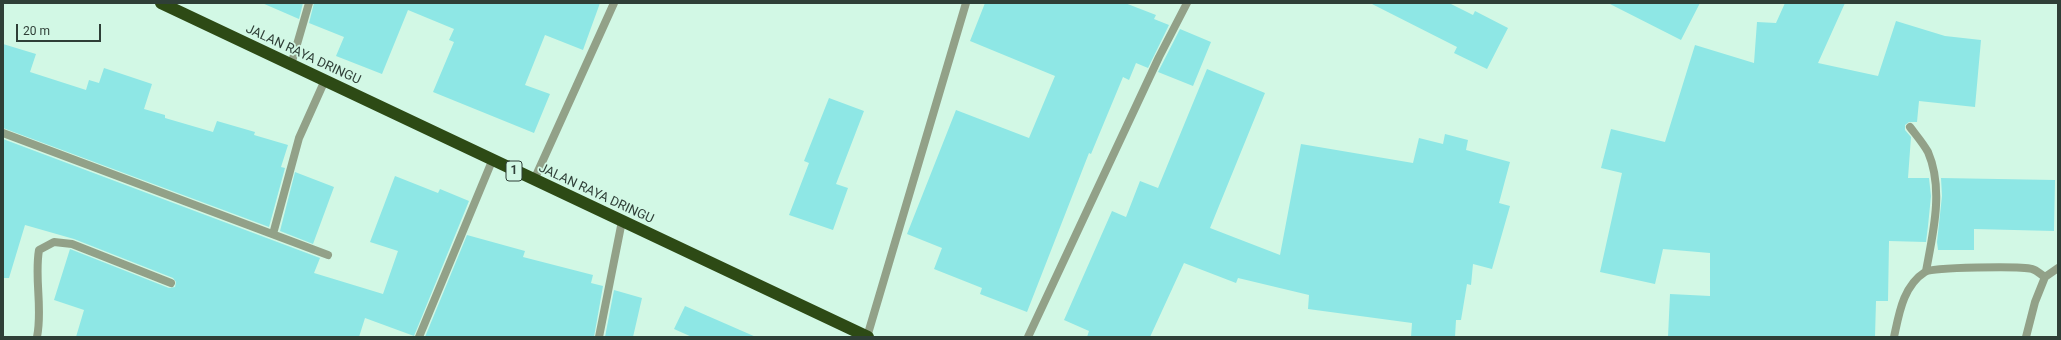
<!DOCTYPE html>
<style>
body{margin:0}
#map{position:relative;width:2061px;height:340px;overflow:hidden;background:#d2f8e5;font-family:Roboto,sans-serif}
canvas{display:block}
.frame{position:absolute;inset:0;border:4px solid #2f3f37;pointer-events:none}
.scale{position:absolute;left:16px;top:24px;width:85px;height:18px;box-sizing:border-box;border:2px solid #2f3f37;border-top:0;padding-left:5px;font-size:12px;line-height:14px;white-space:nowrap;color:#2f3f37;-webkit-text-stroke:3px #d2f8e5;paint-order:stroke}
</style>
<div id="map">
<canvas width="2061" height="340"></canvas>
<div class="frame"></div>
<div class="scale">20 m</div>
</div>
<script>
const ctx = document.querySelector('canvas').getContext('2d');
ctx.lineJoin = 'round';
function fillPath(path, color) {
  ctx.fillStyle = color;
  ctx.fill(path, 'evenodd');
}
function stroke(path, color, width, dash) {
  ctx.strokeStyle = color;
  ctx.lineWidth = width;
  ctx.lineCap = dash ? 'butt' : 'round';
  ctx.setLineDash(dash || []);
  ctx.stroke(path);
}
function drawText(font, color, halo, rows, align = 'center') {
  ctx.font = font + ' Roboto,sans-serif';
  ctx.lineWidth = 3.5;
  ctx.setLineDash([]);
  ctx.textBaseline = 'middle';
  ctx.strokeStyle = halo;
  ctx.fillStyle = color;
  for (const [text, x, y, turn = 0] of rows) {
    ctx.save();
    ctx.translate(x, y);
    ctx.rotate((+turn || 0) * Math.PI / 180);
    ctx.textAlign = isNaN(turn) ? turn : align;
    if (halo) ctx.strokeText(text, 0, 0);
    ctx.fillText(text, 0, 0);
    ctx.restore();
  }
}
fillPath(new Path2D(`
 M 262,3 L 303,3 L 299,19 Z
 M 314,3 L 600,3 L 583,50 L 545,35 L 525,85 L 550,94 L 534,133 L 433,92 L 454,42 L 449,40 L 454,29 L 408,10 L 382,74 L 336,56 L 344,37 L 309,23 Z
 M 985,3 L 1125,3 L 1156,15 L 1154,19 L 1169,25 L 1148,68 L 1136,63 L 1129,80 L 1123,77 L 1091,154 L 1089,153 L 1027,312 L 980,294 L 982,288 L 934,269 L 942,248 L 907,234 L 956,110 L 1029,138 L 1055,76 L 970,41 Z
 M 1370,3 L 1449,3 L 1473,15 L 1475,11 L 1508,28 L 1487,69 L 1454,53 L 1457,47 Z
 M 1608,3 L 1700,3 L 1681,40 Z
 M 1785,3 L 1845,3 L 1818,63 L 1878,76 L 1896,21 L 1945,36 L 1981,40 L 1975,107 L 1919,101 L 1917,122 L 1909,122 L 1905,125 L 1905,130 L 1911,137 L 1908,178 L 1929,178 L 1931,196 L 1928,226 L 1926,242 L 1889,241 L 1888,301 L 1876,301 L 1875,337 L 1668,337 L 1670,294 L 1710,296 L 1710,253 L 1663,249 L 1655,284 L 1600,272 L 1622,173 L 1601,168 L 1611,129 L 1665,142 L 1695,45 L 1754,63 L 1757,22 L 1776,23 Z
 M 1180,29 L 1211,42 L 1193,86 L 1158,72 Z
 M 3,44 L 36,54 L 30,72 L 86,90 L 89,80 L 99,83 L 104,68 L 152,84 L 144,109 L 165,115 L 165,118 L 213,132 L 217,121 L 255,132 L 254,135 L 288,145 L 281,167 L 285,168 L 269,227 L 3,128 Z
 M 1207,69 L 1265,93 L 1210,228 L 1280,255 L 1301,144 L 1413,163 L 1419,138 L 1443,144 L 1445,134 L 1468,140 L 1466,150 L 1510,162 L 1499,203 L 1510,206 L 1492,269 L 1473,264 L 1471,285 L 1467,284 L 1461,320 L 1456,320 L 1455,337 L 1411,337 L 1412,323 L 1308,309 L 1309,295 L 1238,278 L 1236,283 L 1184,263 L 1150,337 L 1087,337 L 1089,331 L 1064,320 L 1112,211 L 1126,217 L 1140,181 L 1158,188 Z
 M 829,98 L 864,111 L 836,184 L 848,188 L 833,230 L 789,215 L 809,163 L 804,161 Z
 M 3,139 L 320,258 L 314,273 L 383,294 L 398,251 L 370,242 L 395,176 L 438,193 L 440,189 L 469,201 L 414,336 L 365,318 L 359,337 L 76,337 L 84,310 L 54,300 L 70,249 L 169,288 L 175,287 L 176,282 L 173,278 L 74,239 L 25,225 L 9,278 L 3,278 Z
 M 295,172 L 334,187 L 313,244 L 280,231 Z
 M 1941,178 L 2055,180 L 2054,231 L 1974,229 L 1974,250 L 1938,250 L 1937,242 L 1942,196 Z
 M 467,235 L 525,251 L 523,257 L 593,275 L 591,283 L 603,286 L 594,337 L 425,337 Z
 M 614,290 L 642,298 L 633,337 L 605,337 Z
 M 685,306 L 756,337 L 692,337 L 674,329 Z`), '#8ee7e5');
stroke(new Path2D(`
 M 291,65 L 309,3
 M 1910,127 C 1916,135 1923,143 1928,152 C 1944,189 1933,233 1926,271
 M 3,133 L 328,255
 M 534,180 L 614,3
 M 273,234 L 299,138 L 325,80
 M 37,337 C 43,308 34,279 39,250 L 54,242 L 72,244 L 171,283
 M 419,337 L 492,161
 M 599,337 L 622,221
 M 867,337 L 966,3
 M 1028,337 L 1159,57 L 1187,3
 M 1894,337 C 1899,314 1903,286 1925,272 C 1932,267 2022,266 2032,269 C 2037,270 2041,275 2045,277
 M 2026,337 L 2035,302 L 2045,277 L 2058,268`), '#92a188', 8);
stroke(new Path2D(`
 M 161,3 L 868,337`), '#2d4a15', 12);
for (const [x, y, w] of [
 [514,171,16]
]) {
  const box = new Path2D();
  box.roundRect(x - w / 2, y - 10, w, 20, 3);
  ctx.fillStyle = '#d2f8e5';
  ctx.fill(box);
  stroke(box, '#2f3f37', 1);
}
drawText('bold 12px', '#2f3f37', null, [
 ["1",514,171]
]);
drawText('13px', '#2f3f37', '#d2f8e5', [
 ["JALAN RAYA DRINGU",303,55,25],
 ["JALAN RAYA DRINGU",596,194,25]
]);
</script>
